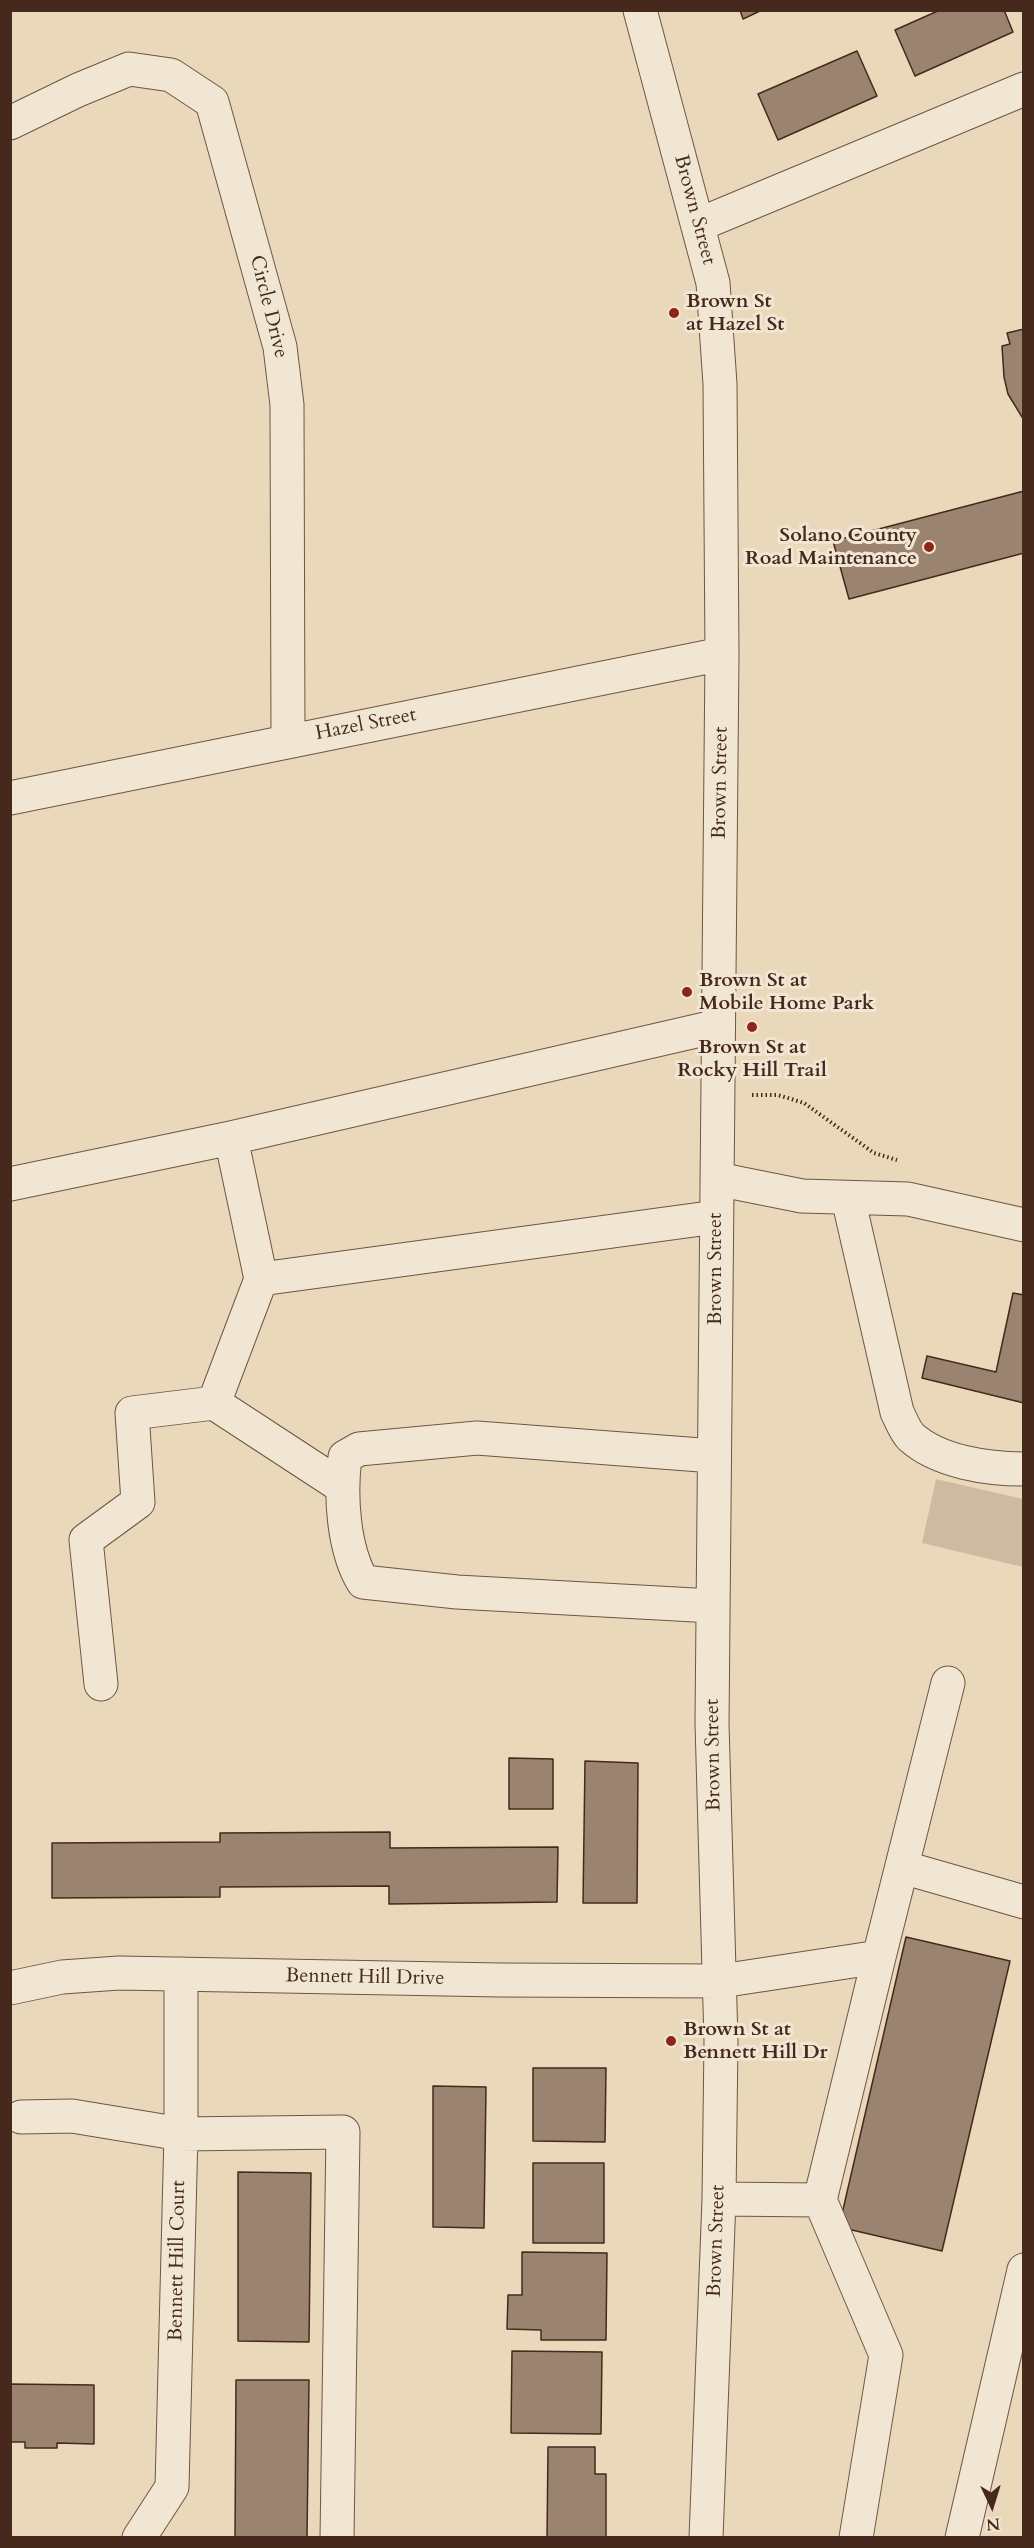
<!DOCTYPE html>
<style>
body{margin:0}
#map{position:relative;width:1034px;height:2548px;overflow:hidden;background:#ead8bb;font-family:Cardo,serif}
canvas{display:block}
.frame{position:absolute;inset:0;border:12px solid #46291c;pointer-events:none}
.north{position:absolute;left:962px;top:2476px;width:60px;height:60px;-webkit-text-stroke:4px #f1e6d3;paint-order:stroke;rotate:176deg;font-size:16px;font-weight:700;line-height:24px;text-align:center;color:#46291c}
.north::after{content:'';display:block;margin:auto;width:21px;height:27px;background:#46291c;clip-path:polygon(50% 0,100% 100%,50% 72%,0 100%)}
</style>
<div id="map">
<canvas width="1034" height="2548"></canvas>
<div class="frame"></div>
<div class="north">N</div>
</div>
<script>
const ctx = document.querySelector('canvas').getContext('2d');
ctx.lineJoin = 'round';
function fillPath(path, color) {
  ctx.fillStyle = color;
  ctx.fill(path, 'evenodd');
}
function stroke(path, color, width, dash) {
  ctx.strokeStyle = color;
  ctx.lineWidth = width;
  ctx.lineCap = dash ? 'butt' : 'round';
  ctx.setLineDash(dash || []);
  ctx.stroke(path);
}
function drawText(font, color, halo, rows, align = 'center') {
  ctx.font = font + ' Cardo,serif';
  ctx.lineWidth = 6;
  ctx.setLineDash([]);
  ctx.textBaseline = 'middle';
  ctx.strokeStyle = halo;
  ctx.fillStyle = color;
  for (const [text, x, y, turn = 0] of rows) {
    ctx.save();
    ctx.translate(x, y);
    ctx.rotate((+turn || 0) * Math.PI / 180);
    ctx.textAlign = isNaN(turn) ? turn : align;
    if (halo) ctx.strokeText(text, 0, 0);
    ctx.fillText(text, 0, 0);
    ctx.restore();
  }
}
fillPath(new Path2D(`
 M 936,1479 L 1023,1499 L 1023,1567 L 922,1543 Z`), '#cebaa0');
const building = new Path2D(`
 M 740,10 L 762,10 L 743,19 Z
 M 940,10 L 1004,10 L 1013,32 L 915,76 L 895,30 Z
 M 857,51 L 877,96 L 778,140 L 758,94 Z
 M 1024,329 L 1024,417 L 1022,417 L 1008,394 L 1004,377 L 1002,346 L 1010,344 L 1007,333 Z
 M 1024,491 L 1024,553 L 849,599 L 833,541 Z
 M 1013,1293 L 1024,1295 L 1024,1403 L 922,1378 L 927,1356 L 996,1372 Z
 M 509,1758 L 553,1759 L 553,1809 L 509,1809 Z
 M 585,1761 L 638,1763 L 637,1903 L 583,1903 Z
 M 390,1832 L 390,1848 L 558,1847 L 557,1902 L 389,1904 L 389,1886 L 220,1887 L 220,1897 L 52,1898 L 52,1843 L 220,1842 L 220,1833 Z
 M 906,1937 L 1010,1961 L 942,2251 L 839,2227 Z
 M 533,2068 L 606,2068 L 605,2142 L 533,2141 Z
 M 433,2086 L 486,2087 L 484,2228 L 433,2227 Z
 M 533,2163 L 604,2163 L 604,2243 L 533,2243 Z
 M 238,2172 L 311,2173 L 309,2342 L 238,2341 Z
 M 522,2252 L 607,2253 L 606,2340 L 541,2340 L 541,2330 L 507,2329 L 508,2295 L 522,2295 Z
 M 512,2351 L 602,2352 L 601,2434 L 511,2433 Z
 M 236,2380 L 309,2380 L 307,2538 L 235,2538 Z
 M 10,2384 L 94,2385 L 94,2444 L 57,2443 L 57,2448 L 25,2448 L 25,2442 L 10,2442 Z
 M 548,2447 L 595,2447 L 595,2474 L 606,2474 L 606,2538 L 547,2538 Z`);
fillPath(building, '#9b846f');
stroke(building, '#46291c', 1.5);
const minor = new Path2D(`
 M 640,10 L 713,283 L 720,384 L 722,654 L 712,1723 L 721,2041 L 719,2199 L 706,2538
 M 10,123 L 78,90 L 129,69 L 171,75 L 212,102 L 280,347 L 287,405 L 288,740
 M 698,225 L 1024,89
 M 10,798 L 722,654
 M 231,1138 L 261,1279 L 716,1217
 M 717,1179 L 802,1196 L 908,1199 L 1024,1225
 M 10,1184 L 231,1138 L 718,1026
 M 848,1198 L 897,1412 C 901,1420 905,1431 911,1437 C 939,1462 987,1469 1024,1469
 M 261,1279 L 214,1403 L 341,1486
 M 713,1606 L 457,1592 L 363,1582 C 343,1549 340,1495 345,1457 L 359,1449 L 477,1438 L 714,1456
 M 101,1684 L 86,1540 L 138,1502 L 132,1413 L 214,1403
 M 902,1867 L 1024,1902
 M 10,1988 L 62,1977 L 119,1973 L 500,1980 L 721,1981 L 879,1957 L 948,1683
 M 21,2117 L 72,2116 L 181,2134 L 343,2132 L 337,2538
 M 719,2199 L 820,2200 L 879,1957
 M 820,2200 L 886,2355 L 856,2538
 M 139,2538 L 172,2487 L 181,2134 L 181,1974
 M 962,2538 L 1024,2270`);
stroke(minor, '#6f5544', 35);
stroke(new Path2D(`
 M 752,1095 L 778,1095 L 804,1103 L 874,1153 L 897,1160`), '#46291c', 4, [1.5, 3]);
stroke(minor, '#f1e6d3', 33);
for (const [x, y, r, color] of [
 [674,313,6,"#8f2418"],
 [929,547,6,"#8f2418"],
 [687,992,6,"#8f2418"],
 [752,1027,6,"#8f2418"],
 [671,2041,6,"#8f2418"]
]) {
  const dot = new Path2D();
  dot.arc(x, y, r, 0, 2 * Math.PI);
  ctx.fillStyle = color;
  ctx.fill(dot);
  stroke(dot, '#f1e6d3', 2);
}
drawText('20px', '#46291c', '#f1e6d3', [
 ["Brown Street",694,210,75],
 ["Circle Drive",268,307,76],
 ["Hazel Street",366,725,-11],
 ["Brown Street",721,783,-89],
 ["Brown Street",716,1269,-90],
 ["Brown Street",714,1755,-91],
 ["Bennett Hill Drive",365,1978,1],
 ["Brown Street",717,2241,-88],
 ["Bennett Hill Court",178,2261,-89]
]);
drawText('bold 20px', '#46291c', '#f1e6d3', [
 ["Brown St",686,302],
 ["at Hazel St",686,325],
 ["Solano County",917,536,"right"],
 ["Road Maintenance",917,559,"right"],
 ["Brown St at",699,981],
 ["Mobile Home Park",699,1004],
 ["Brown St at",752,1048,"center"],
 ["Rocky Hill Trail",752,1071,"center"],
 ["Brown St at",683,2030],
 ["Bennett Hill Dr",683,2053]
], 'left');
</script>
